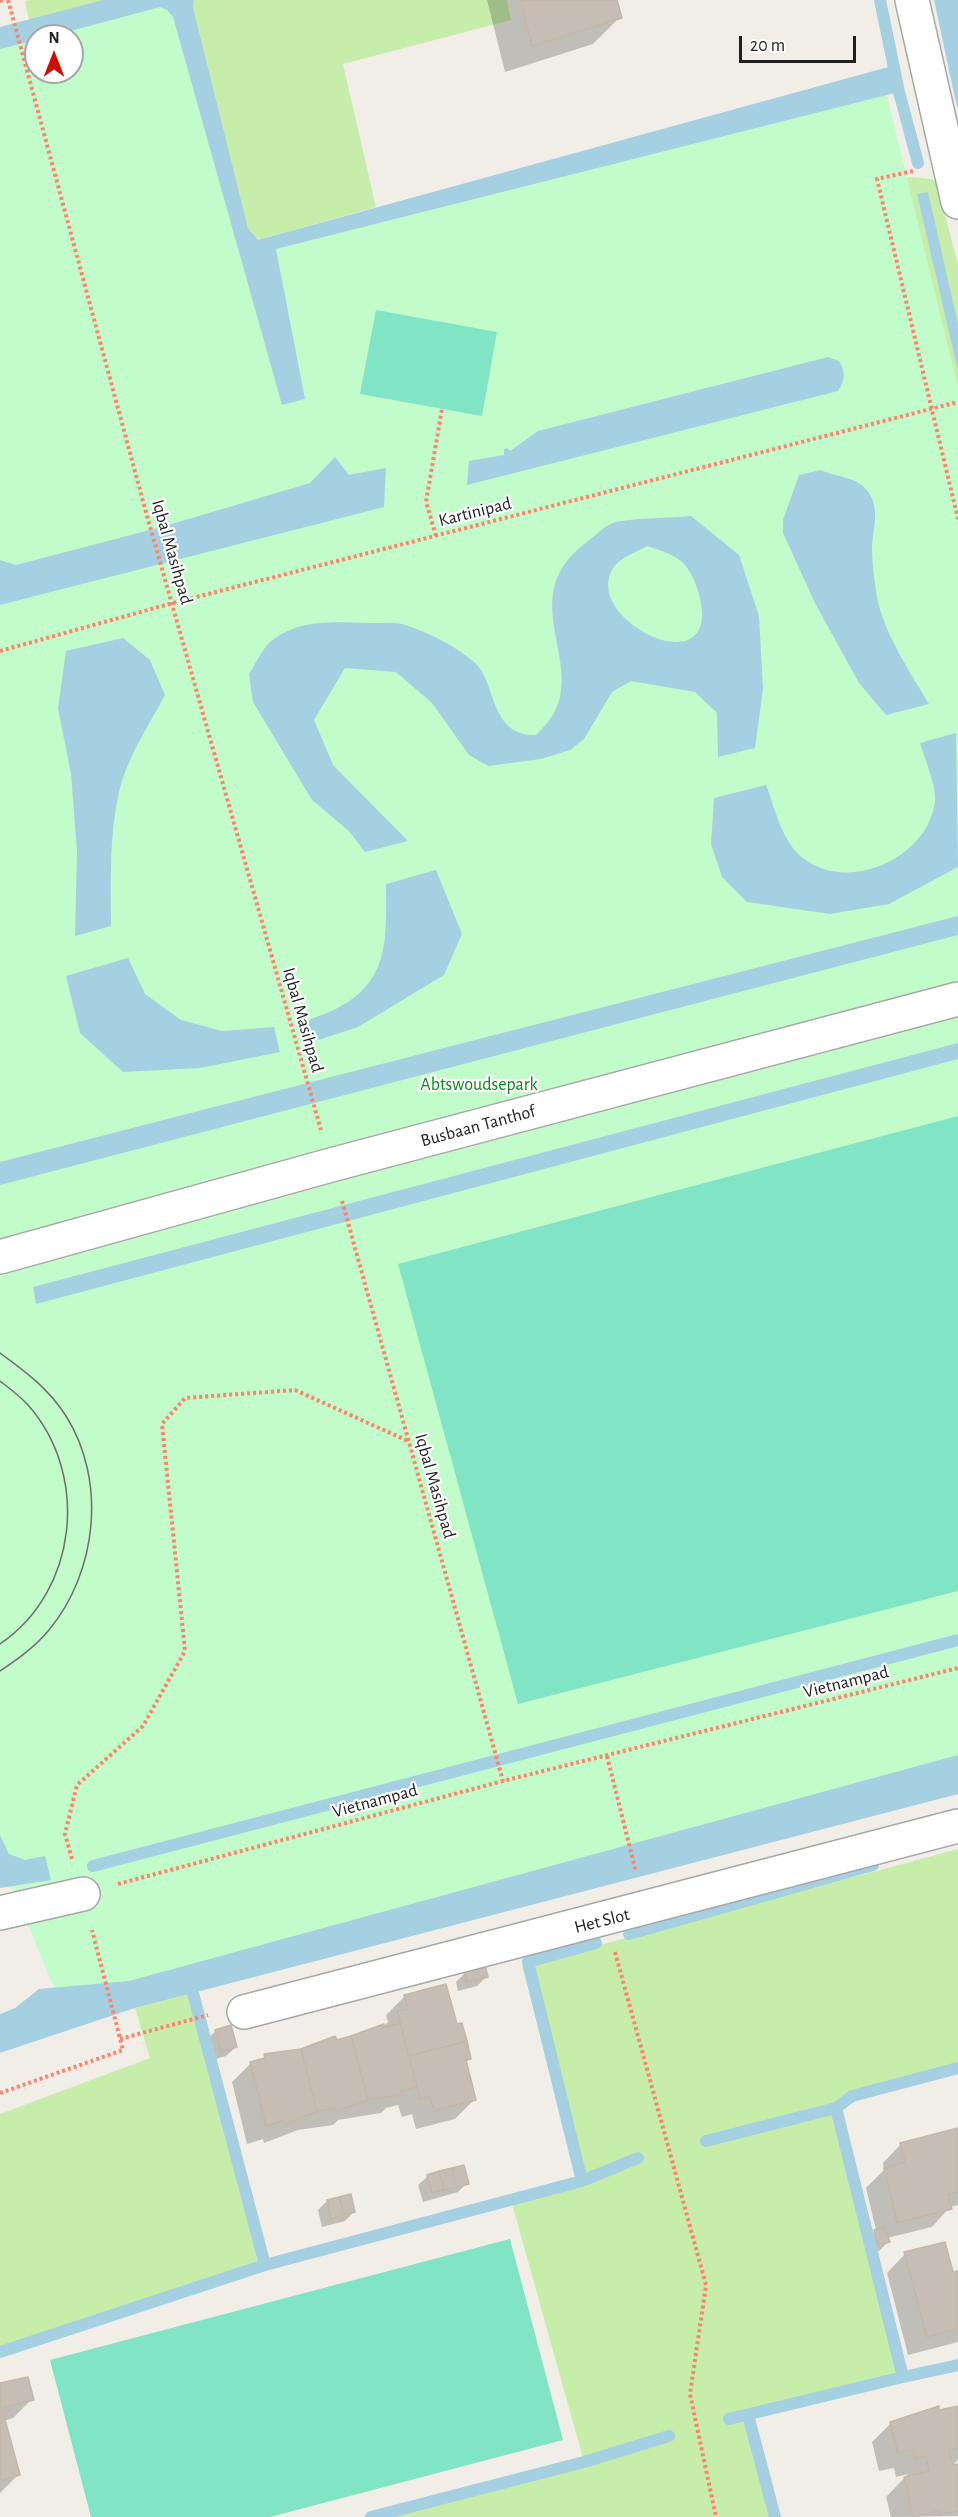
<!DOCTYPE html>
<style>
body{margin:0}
#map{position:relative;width:958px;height:2517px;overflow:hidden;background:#f1eee7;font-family:"Alegreya Sans",sans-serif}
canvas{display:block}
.north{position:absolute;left:24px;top:24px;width:60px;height:60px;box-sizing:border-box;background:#fff;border:2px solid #a6a6a6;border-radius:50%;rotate:0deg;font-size:16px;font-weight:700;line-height:24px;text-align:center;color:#202020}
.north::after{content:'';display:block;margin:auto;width:21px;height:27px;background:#d10d00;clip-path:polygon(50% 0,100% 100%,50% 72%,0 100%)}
.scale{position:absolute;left:739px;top:36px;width:117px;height:27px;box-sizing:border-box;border:3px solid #202020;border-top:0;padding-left:8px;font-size:18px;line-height:21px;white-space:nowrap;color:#202020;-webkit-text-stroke:4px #fff;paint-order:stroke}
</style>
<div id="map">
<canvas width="958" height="2517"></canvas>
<div class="north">N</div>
<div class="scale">20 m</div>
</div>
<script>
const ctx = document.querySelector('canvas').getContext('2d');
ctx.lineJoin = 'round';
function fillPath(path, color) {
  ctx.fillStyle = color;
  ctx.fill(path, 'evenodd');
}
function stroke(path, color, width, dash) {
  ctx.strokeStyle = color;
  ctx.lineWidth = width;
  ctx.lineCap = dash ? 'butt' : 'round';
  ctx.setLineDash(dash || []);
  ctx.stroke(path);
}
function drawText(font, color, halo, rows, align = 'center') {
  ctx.font = font + ' "Alegreya Sans",sans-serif';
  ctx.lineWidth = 4.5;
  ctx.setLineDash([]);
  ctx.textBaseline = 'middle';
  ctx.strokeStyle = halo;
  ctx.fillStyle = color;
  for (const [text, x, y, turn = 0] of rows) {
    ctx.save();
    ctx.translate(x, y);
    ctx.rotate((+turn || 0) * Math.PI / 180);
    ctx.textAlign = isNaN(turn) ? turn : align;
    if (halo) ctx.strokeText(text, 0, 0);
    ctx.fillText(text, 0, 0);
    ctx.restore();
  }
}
fillPath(new Path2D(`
 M 30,0 L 103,0 L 29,20 L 25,1 Z
 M 194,0 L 507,0 L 511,20 L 343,64 L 376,207 L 258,240 L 248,228 L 193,7 Z
 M 909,177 L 933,179 L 937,185 L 958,264 L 958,396 L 898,179 Z
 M 958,1849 L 958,2068 L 852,2096 L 836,2108 L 903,2377 L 749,2415 L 775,2517 L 371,2517 L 584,2462 L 511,2200 L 582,2181 L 522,1966 Z
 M 193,1993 L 265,2265 L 0,2352 L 0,2114 L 150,2058 L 135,2008 Z`), '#c7edaa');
fillPath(new Path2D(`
 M 175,0 L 246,250 L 884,83 L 958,388 L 958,1782 L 61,2004 L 0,1859 L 0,38 ZM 36,36 L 72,36 L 72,72 L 36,72 Z`), '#c2fccb');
fillPath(new Path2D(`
 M 376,310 L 497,332 L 482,416 L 360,394 Z
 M 958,1116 L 958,1591 L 518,1704 L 398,1264 Z
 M 510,2239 L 563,2440 L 270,2517 L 91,2517 L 50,2360 Z`), '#81e4c4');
fillPath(new Path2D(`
 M 103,0 L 194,0 L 193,7 L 248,228 L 258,240 L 892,66 L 899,92 L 276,249 L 305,399 L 282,405 L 173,17 L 167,10 L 160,7 L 52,36 L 36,36 L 36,40 L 0,49 L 0,27 Z
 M 934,0 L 958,0 L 958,109 L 955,98 Z
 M 928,192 L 958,324 L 958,371 L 917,194 Z
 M 828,357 L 839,361 C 846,372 845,380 838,391 L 467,485 L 469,461 L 504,455 L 504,449 L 507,448 L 510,451 L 538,431 Z
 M 335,457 L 349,475 L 386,468 L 384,507 L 0,605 L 0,560 L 16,565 L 165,526 L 310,483 Z
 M 821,470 C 838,478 858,476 869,493 C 880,509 873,530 872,547 C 872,564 875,585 878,602 C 887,638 910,672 929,704 L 886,715 L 859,683 L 815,603 L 783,533 L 783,520 L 799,475 Z
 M 691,516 L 739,555 L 759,616 L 763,689 L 755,748 L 718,757 L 717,713 L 695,692 L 631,681 L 612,692 L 584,739 L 570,750 L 541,759 L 488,766 L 469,755 L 432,703 L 396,672 L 345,668 L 314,720 L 333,765 L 408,841 L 365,852 L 349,831 L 312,800 L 253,702 L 249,674 C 255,665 261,651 269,643 C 297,618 335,622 370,623 C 380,623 392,622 402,624 C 426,631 456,646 475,663 C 497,683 489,736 536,735 C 605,675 504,603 587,542 C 595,536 604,526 613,523 C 628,518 673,518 691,516 ZM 647,546 C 677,556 688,559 698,591 C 728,691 580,622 613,568 C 619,558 637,552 647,546 Z
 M 123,638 L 150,660 L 165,695 C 149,725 127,758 119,792 C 109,837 111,881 111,926 L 75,936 L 77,851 L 71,774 L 58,708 L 66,651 Z
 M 956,733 L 958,867 L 889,904 L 830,914 L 747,902 L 722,877 L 711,844 L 714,798 L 766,785 C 776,810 782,845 807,861 C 853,892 929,856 935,801 C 937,788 924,757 920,743 Z
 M 436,870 L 462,934 L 444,975 L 358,1027 L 309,1043 L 303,1022 C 315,1017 330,1013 341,1006 C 391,979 386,933 386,884 Z
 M 958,916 L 958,935 L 0,1185 L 0,1162 Z
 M 128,958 L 145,994 L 181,1020 L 222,1031 L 274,1027 L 280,1052 L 200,1068 L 123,1072 L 80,1033 L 66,976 Z
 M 958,1043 L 958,1059 L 36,1304 L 33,1287 Z
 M 958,1755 L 958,1794 L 135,2008 L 0,2053 L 0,2014 L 15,2008 L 39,1989 L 129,1981 Z
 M 0,1835 L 9,1854 L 25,1860 L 45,1856 L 51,1880 L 0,1888 Z`), '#a5d0e1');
fillPath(new Path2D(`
 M 487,0 L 615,0 L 620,17 L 593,44 L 505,72 Z
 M 465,1973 L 486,1977 L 477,1986 L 458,1991 L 456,1982 Z
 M 405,1996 L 455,2026 L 470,2058 L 465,2063 L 474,2100 L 455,2119 L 416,2129 L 412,2114 L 402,2117 L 398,2105 L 386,2108 L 381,2113 L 338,2120 L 333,2125 L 298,2130 L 264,2143 L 263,2139 L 247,2144 L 232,2082 L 250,2064 L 260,2061 L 265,2056 L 301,2051 L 383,2027 L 388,2022 L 386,2015 Z
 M 216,2031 L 236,2047 L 226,2056 L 212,2060 L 206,2040 Z
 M 958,2129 L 958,2205 L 950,2207 L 932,2227 L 887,2238 L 888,2242 L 879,2251 L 869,2253 L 866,2240 L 876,2230 L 866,2188 L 884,2170 L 883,2163 L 901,2144 Z
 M 428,2176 L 467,2183 L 458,2192 L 423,2202 L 418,2185 Z
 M 327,2201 L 354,2212 L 345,2221 L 322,2227 L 318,2210 Z
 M 905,2254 L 952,2274 L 958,2272 L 958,2342 L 908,2355 L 887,2273 Z
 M 0,2385 L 32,2399 L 13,2418 L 4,2421 L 18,2475 L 0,2493 Z
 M 958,2408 L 958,2460 L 951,2467 L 958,2465 L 958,2516 L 891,2517 L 886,2497 L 908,2474 L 896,2477 L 894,2468 L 879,2471 L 872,2442 L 891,2423 Z`), '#0003');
stroke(new Path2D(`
 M 880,0 L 899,92 L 918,163
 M 93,1866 L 958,1640
 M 629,1934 L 873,1865
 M 193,1993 L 265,2265 L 582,2181 L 638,2158
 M 706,2141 L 836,2108 L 852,2096 L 958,2068
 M 582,2181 L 528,1962 L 596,1943
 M 0,2352 L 265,2265
 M 903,2377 L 958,2365
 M 748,2415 L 775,2517
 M 729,2419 L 903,2377 L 836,2108
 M 371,2517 L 584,2462 L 669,2436`), '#a5d0e1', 12);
const building = new Path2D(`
 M 520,0 L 617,0 L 622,18 L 532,46 Z
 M 485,1965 L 488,1977 L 467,1982 L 464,1971 Z
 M 446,1984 L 457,2024 L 462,2023 L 467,2041 L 409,2056 L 397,2011 L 408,2009 L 404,1995 Z
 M 400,2023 L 417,2087 L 401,2091 L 402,2095 L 368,2100 L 351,2036 L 384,2024 L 384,2028 Z
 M 231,2025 L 237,2047 L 221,2052 L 215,2030 Z
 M 335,2036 L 337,2040 L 351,2036 L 368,2100 L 335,2112 L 334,2108 L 317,2112 L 301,2049 Z
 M 467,2041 L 471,2059 L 466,2060 L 476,2100 L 434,2111 L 430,2097 L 420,2099 L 409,2056 Z
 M 301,2049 L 317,2112 L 283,2125 L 282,2121 L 266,2126 L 250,2062 L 265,2058 L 264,2054 Z
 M 958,2128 L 958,2192 L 948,2195 L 952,2209 L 897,2223 L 884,2168 L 905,2162 L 900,2143 Z
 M 464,2165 L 469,2184 L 457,2187 L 452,2168 Z
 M 452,2168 L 457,2187 L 444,2190 L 439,2171 Z
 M 439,2171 L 444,2190 L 432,2193 L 427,2175 Z
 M 351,2194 L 355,2212 L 344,2215 L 339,2197 Z
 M 339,2197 L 344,2215 L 331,2219 L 327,2200 Z
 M 884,2227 L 890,2242 L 878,2245 L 874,2230 Z
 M 945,2242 L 953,2272 L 958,2271 L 958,2329 L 927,2337 L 904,2252 Z
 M 28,2377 L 34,2400 L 2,2408 L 20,2475 L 0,2481 L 0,2383 Z
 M 939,2406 L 939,2410 L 958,2406 L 958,2449 L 949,2451 L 953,2465 L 958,2464 L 958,2511 L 940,2515 L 939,2511 L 913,2517 L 904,2477 L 929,2471 L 926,2456 L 915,2459 L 913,2450 L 898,2453 L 890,2422 Z`);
fillPath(building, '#c6beb5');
stroke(building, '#c4b6a8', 1.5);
const minor = new Path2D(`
 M 912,0 L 958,202
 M 0,1257 L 331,1165 L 958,999
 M 0,1913 L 83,1894
 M 244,2012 L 958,1826`);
stroke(minor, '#a7a7a7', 36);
stroke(new Path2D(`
 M 8,0 L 147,516 L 321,1130
 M 0,1 L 3,0
 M 913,171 L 877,179 L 958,519
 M 436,536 L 426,502 L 442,409
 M 0,651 L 173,603 L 958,402
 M 342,1201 L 503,1781
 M 607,1756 L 636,1872
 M 72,1859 L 65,1834 L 77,1785 L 143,1726 L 185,1651 L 162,1424 L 185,1398 L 295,1390 L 408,1441
 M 118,1884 L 503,1781 L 958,1668
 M 615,1952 L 706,2285 L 690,2394 L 716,2517
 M 120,2039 L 208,2015
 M 0,2093 L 123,2050 L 92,1930`), '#ff826a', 4, [3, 3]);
stroke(minor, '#fff', 33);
stroke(new Path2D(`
 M 0,1353 C 25,1371 49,1389 66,1416 C 107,1481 97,1572 49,1630 C 35,1647 18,1659 0,1671
 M 0,1381 C 9,1388 20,1396 28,1405 C 90,1475 78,1591 0,1644`), '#6e6e6e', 1.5);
drawText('18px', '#202020', '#fff', [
 ["Kartinipad",475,512,-14],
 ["Iqbal Masihpad",172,552,74],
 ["Iqbal Masihpad",303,1020,74],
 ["Busbaan Tanthof",478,1126,-15],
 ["Iqbal Masihpad",435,1486,74],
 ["Vietnampad",846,1682,-14],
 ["Vietnampad",375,1801,-15],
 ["Het Slot",602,1921,-14]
]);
drawText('18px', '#068718', '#fff', [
 ["Abtswoudsepark",479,1085]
]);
</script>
